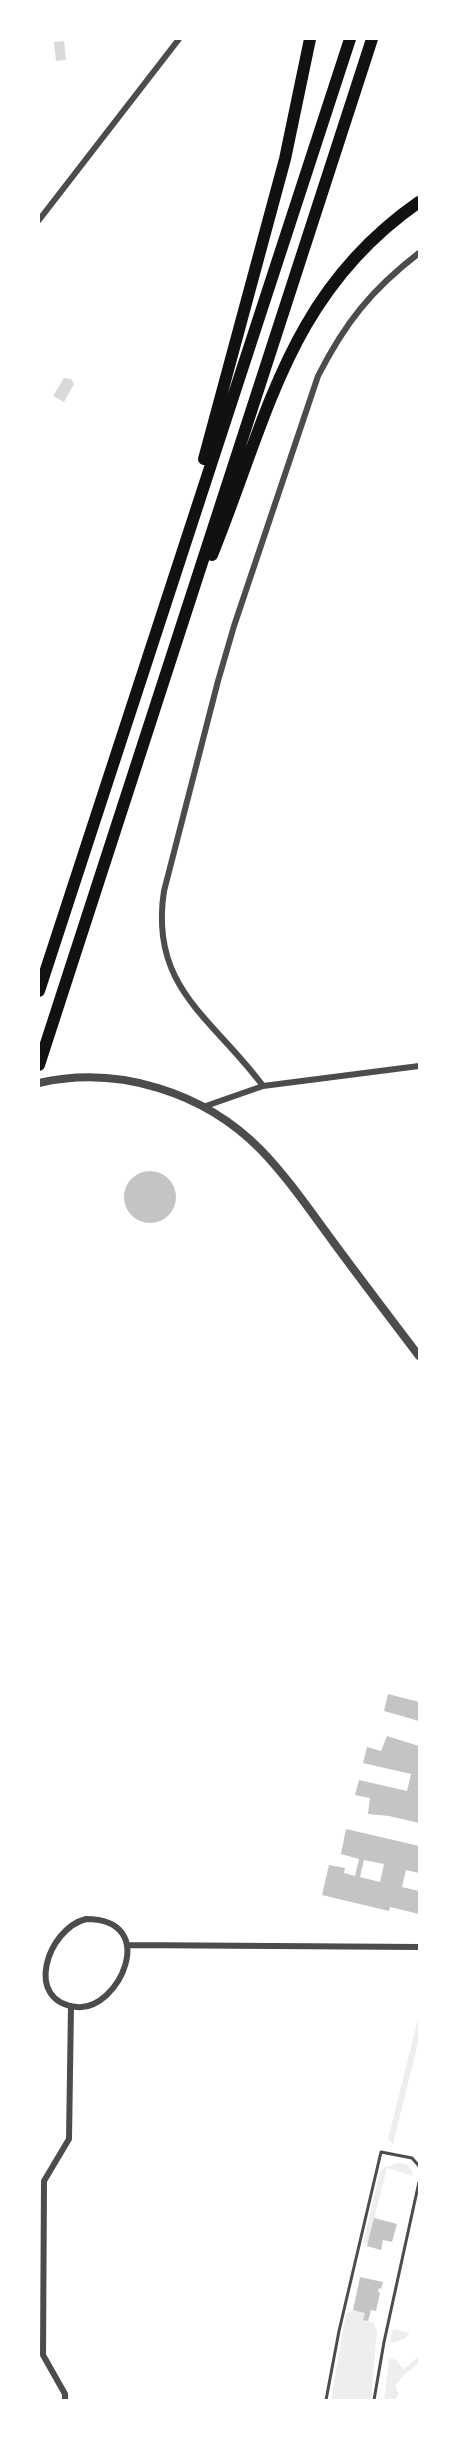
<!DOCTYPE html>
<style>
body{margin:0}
#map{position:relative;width:458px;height:2439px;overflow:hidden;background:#fff;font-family:Cabin,sans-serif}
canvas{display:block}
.frame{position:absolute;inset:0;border:40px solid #fff;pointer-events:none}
</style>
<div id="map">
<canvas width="458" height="2439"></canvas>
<div class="frame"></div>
</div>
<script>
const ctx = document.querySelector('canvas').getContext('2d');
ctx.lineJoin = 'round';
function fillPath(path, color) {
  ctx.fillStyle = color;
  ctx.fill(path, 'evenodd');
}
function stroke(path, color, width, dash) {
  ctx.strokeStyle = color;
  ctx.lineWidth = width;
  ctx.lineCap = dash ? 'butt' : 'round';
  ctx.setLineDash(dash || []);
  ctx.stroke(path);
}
fillPath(new Path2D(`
 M 419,2015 L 419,2039 L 393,2144 L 388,2139 Z
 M 396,2163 C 405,2162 411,2166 413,2176 L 387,2168 L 368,2243 L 363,2243 L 380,2172 L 384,2168 Z
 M 353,2310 L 365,2313 L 364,2320 L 374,2323 L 377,2332 L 371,2397 L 370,2400 L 331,2400 L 346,2314 Z
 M 393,2329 L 410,2333 L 404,2339 L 392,2343 L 390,2341 Z
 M 419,2357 L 419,2363 L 404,2375 L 395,2386 L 399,2393 L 395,2400 L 384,2400 L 389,2358 L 396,2360 L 403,2369 Z`), '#eee');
fillPath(new Path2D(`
 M 64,41 L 66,60 L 56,61 L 54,42 Z
 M 64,378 L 71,379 L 74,384 L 64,402 L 53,396 Z`), '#d9d9d9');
fillPath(new Path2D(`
 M124 1197a26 26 0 1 1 52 0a26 26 0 1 1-52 0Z
 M 388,1694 L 419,1702 L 419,1721 L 384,1711 Z
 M 387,1736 L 419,1746 L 419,1823 L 389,1816 L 368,1814 L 370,1798 L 355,1795 L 359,1780 L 407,1791 L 411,1774 L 363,1763 L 367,1747 L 381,1751 Z
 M 346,1829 L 419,1846 L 419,1873 L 406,1870 L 402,1887 L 419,1891 L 419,1914 L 390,1907 L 389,1911 L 322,1895 L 329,1865 L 345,1868 L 344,1873 L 355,1876 L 359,1859 L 341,1854 ZM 364,1860 L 384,1864 L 380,1882 L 360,1877 Z
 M 374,2218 L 397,2224 L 392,2242 L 383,2240 L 381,2250 L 367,2246 Z
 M 360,2277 L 383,2282 L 381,2289 L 379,2288 L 378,2292 L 380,2293 L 376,2311 L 371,2310 L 368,2321 L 363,2320 L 365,2313 L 353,2310 Z`), '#c4c4c4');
stroke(new Path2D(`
 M 326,2400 L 339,2331 L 381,2152 L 412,2158 L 419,2166
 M 374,2400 L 384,2342 L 419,2182`), '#4c4c4c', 3);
stroke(new Path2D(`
 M 39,220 L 179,39
 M 263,1086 C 213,1018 149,988 164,891 L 218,681 L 234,626 L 318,376 C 345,323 371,290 419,253
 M 203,1107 L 263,1086 L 419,1066
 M 86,1919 C 161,1919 119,2011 77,2007 C 23,2002 47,1929 86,1919 Z
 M 127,1945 L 419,1947
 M 65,2400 L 65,2394 L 43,2355 L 44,2181 L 69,2139 L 71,2006`), '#4c4c4c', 6);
stroke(new Path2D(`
 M 39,1083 C 118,1065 204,1092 261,1150 C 288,1178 311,1212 334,1243 C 362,1281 391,1319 419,1356`), '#4c4c4c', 8);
stroke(new Path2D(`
 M 204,459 L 285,159 L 310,39
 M 212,555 C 268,417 288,293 419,202
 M 39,991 L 350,39
 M 39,1065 L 372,39`), '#111', 12);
</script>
